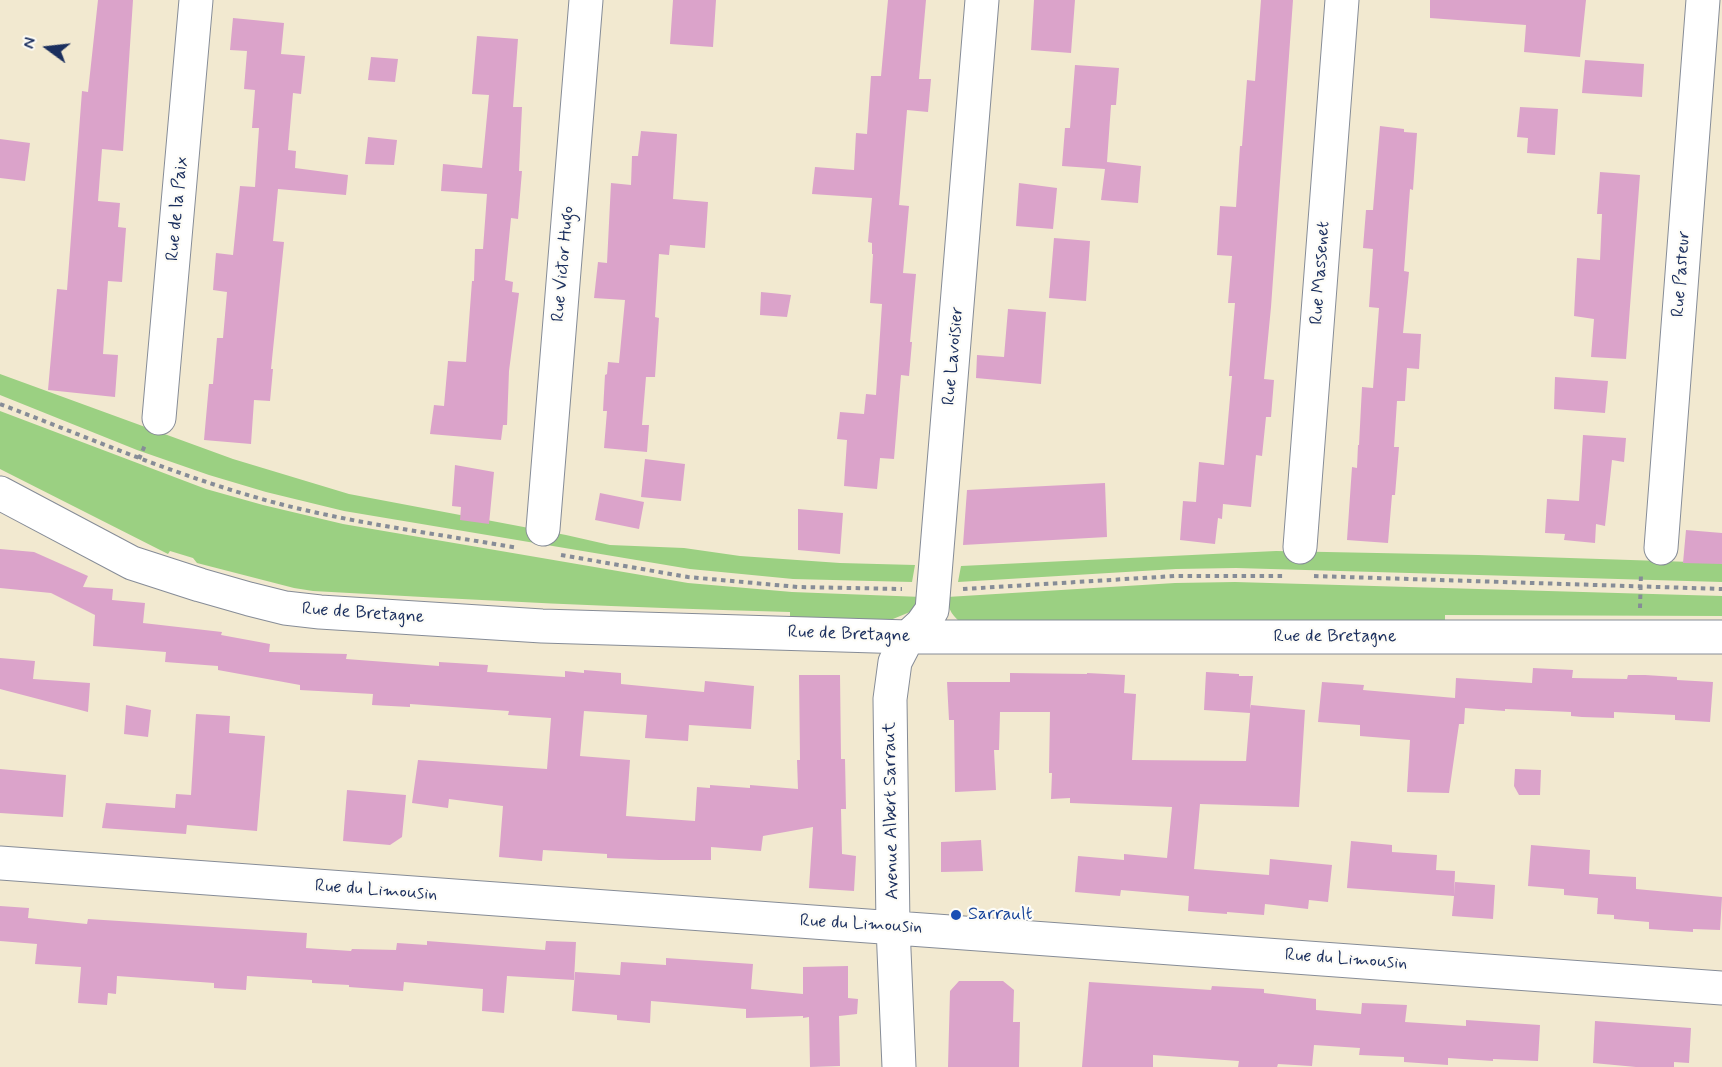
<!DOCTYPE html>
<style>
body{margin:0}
#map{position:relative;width:1722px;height:1067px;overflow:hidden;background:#f2e9d0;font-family:Mynerve,sans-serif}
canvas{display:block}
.north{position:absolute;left:18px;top:18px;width:60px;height:60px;-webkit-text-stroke:4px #fdfcf7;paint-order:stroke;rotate:285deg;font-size:16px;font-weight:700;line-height:24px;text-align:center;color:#1b2f5e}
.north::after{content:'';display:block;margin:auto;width:21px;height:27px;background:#1b2f5e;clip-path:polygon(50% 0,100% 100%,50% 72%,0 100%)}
</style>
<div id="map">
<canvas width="1722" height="1067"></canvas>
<div class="north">N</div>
</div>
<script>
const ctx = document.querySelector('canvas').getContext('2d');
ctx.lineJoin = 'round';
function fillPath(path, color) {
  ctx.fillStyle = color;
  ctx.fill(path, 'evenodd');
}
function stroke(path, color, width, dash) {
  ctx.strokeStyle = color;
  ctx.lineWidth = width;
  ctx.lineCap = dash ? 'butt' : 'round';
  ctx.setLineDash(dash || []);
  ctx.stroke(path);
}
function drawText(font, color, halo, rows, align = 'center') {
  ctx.font = font + ' Mynerve,sans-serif';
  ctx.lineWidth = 4.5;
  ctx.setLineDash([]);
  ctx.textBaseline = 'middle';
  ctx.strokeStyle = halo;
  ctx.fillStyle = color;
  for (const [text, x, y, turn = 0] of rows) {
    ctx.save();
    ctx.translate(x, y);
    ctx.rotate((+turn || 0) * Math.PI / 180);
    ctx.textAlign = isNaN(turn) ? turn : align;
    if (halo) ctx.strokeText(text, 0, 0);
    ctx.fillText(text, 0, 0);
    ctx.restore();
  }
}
fillPath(new Path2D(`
 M 0,374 L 233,459 L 349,494 L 566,535 L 610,545 L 684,548 L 740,556 L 840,563 L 915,565 L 912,582 L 793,579 L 690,569 L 344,511 L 266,492 L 209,475 L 137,450 L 0,395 Z
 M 0,411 L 206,489 L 263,505 L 343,524 L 688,583 L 792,592 L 922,597 L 910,612 L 888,621 L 790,622 L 790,612 C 631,608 472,600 313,591 L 294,588 L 197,563 L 193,558 L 170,551 L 168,554 L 0,469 Z
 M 1276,551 L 1478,555 L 1722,563 L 1722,582 L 1236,568 L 1176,569 L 958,582 L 961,566 Z
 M 1235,582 L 1722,596 L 1722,616 L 1445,615 L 1445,627 L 964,625 C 953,617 948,610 947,597 L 1175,583 Z`), '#9bd082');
fillPath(new Path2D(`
 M 98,0 L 133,0 L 123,151 L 102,149 L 98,201 L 120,203 L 118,227 L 126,228 L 122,282 L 108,281 L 103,354 L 118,355 L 115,397 L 48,390 L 57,289 L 67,290 L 82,91 L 88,92 Z
 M 673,0 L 716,0 L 713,47 L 670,44 Z
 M 888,0 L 926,0 L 919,79 L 931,79 L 928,112 L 907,110 L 899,205 L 909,206 L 903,273 L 916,274 L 910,342 L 912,342 L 909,376 L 901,375 L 894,459 L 880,458 L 877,489 L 844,486 L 847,440 L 837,439 L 840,412 L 864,414 L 866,394 L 876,395 L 882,304 L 870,303 L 873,254 L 872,254 L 872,243 L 868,242 L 872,198 L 812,194 L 815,167 L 854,170 L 856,133 L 867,134 L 871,76 L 881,76 Z
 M 1034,0 L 1075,0 L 1071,53 L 1031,50 Z
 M 1261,0 L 1293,0 L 1271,307 L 1264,379 L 1274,380 L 1271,417 L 1266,417 L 1262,456 L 1256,455 L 1251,507 L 1223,504 L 1222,519 L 1218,518 L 1215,544 L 1180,540 L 1183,501 L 1196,502 L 1199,462 L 1224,465 L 1232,376 L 1229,376 L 1235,303 L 1228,303 L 1232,256 L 1217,255 L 1220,206 L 1236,207 L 1240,146 L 1242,146 L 1247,80 L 1255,81 Z
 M 1430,0 L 1586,0 L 1580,57 L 1524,52 L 1526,25 L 1430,18 Z
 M 233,18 L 284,23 L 281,54 L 305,56 L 301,94 L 293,93 L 288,150 L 296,151 L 295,168 L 348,175 L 346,195 L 278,189 L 273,241 L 284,242 L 271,369 L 273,369 L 270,401 L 254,400 L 251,444 L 204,440 L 209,384 L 213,384 L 217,338 L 223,338 L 227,292 L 213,290 L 216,253 L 233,255 L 240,186 L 255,187 L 259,128 L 252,128 L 255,90 L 244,89 L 247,51 L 230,50 Z
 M 477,36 L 518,39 L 513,107 L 522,107 L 519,171 L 522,171 L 518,219 L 511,218 L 505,280 L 513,282 L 512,292 L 519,293 L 509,371 L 507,425 L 503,425 L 501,440 L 430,434 L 434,405 L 444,406 L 448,361 L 466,362 L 472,281 L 474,281 L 475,249 L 483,249 L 487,194 L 441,191 L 443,164 L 482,168 L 489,95 L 472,94 Z
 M 371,57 L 398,59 L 395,82 L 368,80 Z
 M 1585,60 L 1644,64 L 1642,97 L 1582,93 Z
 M 1075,65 L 1119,68 L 1116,105 L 1111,105 L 1107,162 L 1141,166 L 1138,203 L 1101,200 L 1105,169 L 1062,166 L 1065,128 L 1070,128 Z
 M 1520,107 L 1558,109 L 1555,155 L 1527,153 L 1528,138 L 1517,137 Z
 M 1380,126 L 1404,129 L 1404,132 L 1417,133 L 1413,190 L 1410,189 L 1404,271 L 1409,272 L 1403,333 L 1421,334 L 1419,369 L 1407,368 L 1405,401 L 1397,401 L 1394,447 L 1399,447 L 1395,495 L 1392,495 L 1388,543 L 1347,540 L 1352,467 L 1357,468 L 1358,445 L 1359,445 L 1362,387 L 1373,388 L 1379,308 L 1369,307 L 1373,249 L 1363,248 L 1366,210 L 1373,210 Z
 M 641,131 L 677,134 L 673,199 L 708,202 L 705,248 L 670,245 L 669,255 L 659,254 L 655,317 L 659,318 L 655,377 L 646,377 L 642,425 L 649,425 L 647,452 L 604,448 L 607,411 L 603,411 L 605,375 L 607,374 L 608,362 L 619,363 L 625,300 L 594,298 L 598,262 L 607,263 L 611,183 L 631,185 L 632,156 L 638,156 Z
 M 368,137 L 397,140 L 394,165 L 365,164 Z
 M 0,139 L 30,143 L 25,181 L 0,178 Z
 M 1600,172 L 1640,175 L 1626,359 L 1591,357 L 1594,319 L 1574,316 L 1577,258 L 1600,260 L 1602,214 L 1597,214 Z
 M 1019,183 L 1057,188 L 1053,229 L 1016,226 Z
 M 1054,238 L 1090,241 L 1086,301 L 1049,298 Z
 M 761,292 L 791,295 L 787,317 L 760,315 Z
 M 1008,309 L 1046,312 L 1041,384 L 976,378 L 977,355 L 1004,357 Z
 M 1555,377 L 1608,381 L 1605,413 L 1554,409 Z
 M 1583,435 L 1626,438 L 1624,462 L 1612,460 L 1605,526 L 1596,524 L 1595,543 L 1564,540 L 1565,534 L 1545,533 L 1547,499 L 1579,501 Z
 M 645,459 L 685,464 L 681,501 L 641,497 Z
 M 455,465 L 494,472 L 489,524 L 460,520 L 461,507 L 452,506 Z
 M 1105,483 L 1107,537 L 963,545 L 967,490 Z
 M 600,493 L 644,502 L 639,529 L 595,520 Z
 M 798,509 L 843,513 L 840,554 L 798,550 Z
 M 1686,530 L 1722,533 L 1722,564 L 1683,563 Z
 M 0,549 L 34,552 L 88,576 L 83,587 L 113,589 L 112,600 L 145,603 L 143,623 L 222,632 L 221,635 L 270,644 L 269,652 L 347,654 L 346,659 L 439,666 L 439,662 L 488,665 L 487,672 L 565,677 L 565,671 L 584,673 L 584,670 L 621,673 L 621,684 L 704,692 L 705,681 L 754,686 L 751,729 L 689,725 L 688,741 L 645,738 L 647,715 L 584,711 L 580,756 L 630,760 L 626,816 L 695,821 L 697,787 L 710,788 L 710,785 L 750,788 L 750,785 L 798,789 L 797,760 L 800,760 L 799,675 L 840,675 L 841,759 L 845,759 L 846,809 L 841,809 L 842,854 L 856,856 L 854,891 L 809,888 L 813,827 L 763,836 L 761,851 L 711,847 L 711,860 L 659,860 L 607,858 L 607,854 L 543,850 L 542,861 L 499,857 L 503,806 L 449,799 L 448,808 L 412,803 L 418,760 L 547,769 L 551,718 L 508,715 L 509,711 L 410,704 L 410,707 L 372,705 L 373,694 L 300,690 L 300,685 L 218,670 L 218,666 L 165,662 L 166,652 L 93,646 L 95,615 L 51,593 L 0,588 Z
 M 0,658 L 35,661 L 33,679 L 90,683 L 88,712 L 0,689 Z
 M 1533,668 L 1573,670 L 1572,678 L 1627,679 L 1628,675 L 1645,675 L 1677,677 L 1677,680 L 1713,682 L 1710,722 L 1675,720 L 1675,715 L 1614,712 L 1614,718 L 1582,717 L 1571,716 L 1571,712 L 1505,709 L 1505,711 L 1465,708 L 1464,724 L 1459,724 L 1449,793 L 1407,792 L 1410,740 L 1360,736 L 1360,725 L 1318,722 L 1322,682 L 1364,685 L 1363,690 L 1455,698 L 1456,678 L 1532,683 Z
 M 1206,672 L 1239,674 L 1239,676 L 1253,676 L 1250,710 L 1251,705 L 1305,710 L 1299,807 L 1200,804 L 1194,869 L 1269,875 L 1270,859 L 1332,865 L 1328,902 L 1309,900 L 1308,909 L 1265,904 L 1264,915 L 1227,912 L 1227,914 L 1188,911 L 1189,896 L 1121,890 L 1120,896 L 1075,892 L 1078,856 L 1124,860 L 1124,854 L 1167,858 L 1172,807 L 1070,803 L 1070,798 L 1051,799 L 1052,773 L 1049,773 L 1050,712 L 1000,712 L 999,750 L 994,750 L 996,790 L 955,792 L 954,720 L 949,720 L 947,682 L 1010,682 L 1010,673 L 1087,674 L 1087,673 L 1125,675 L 1124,693 L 1136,694 L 1132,760 L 1246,761 L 1250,713 L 1204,710 Z
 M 126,705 L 151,710 L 148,737 L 124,734 Z
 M 196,714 L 230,716 L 229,733 L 265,736 L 257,831 L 187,825 L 186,834 L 102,828 L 106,803 L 175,808 L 176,794 L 191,795 Z
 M 0,769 L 66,775 L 63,817 L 0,813 Z
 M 1515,769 L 1541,770 L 1540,795 L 1519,795 L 1514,786 Z
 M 347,790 L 406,795 L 402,837 L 390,845 L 343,841 Z
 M 981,840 L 983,871 L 941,872 L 941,842 Z
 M 1351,841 L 1392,845 L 1392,852 L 1437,855 L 1436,870 L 1455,871 L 1454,896 L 1455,882 L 1495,885 L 1493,919 L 1452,916 L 1454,896 L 1347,888 Z
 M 1531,845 L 1590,850 L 1589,874 L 1636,877 L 1636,889 L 1722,897 L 1720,930 L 1693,929 L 1693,932 L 1649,929 L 1649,922 L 1614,919 L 1614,915 L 1597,914 L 1598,898 L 1564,895 L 1564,889 L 1528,886 Z
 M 0,906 L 29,908 L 28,918 L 87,924 L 88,919 L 307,933 L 306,948 L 351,951 L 352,949 L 396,950 L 397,943 L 427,945 L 427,941 L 545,950 L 546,941 L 576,942 L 574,980 L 507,976 L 504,1013 L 482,1011 L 483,989 L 404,982 L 403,991 L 349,987 L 349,985 L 312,983 L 312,980 L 247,976 L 246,990 L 214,988 L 214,983 L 117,976 L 116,994 L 108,993 L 107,1005 L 78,1003 L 81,967 L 35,964 L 37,944 L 0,941 Z
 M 666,958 L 753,964 L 751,989 L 803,994 L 803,967 L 848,966 L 848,998 L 858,999 L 857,1014 L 839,1016 L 840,1066 L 810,1067 L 809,1017 L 803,1018 L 803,1016 L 746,1018 L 746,1009 L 651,1001 L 650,1023 L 617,1020 L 617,1015 L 572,1011 L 575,972 L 620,975 L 621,962 L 666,965 Z
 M 959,981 L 1003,981 L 1014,990 L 1013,1022 L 1020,1022 L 1019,1067 L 948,1067 L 950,991 Z
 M 1089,982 L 1211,990 L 1212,986 L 1264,989 L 1264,993 L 1316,999 L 1316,1010 L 1361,1014 L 1362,1003 L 1407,1005 L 1405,1022 L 1466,1026 L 1466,1020 L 1540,1025 L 1538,1061 L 1493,1059 L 1493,1061 L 1448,1058 L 1448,1065 L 1404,1062 L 1404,1057 L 1359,1055 L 1360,1048 L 1314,1045 L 1312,1066 L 1278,1064 L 1277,1067 L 1238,1067 L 1239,1061 L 1153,1055 L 1153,1067 L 1082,1067 Z
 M 1595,1021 L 1691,1028 L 1689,1063 L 1674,1062 L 1674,1067 L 1636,1067 L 1593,1063 Z`), '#dba3ca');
const minor = new Path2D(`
 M 159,418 L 196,0
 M 0,493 L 132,563 L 200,585 L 249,599 L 285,608 L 320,612 L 542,626 L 908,637 L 1722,637
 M 543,529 L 586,0
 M 1300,547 L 1342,0
 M 1661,548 L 1703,0
 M 0,863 L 1722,988
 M 899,1067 L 893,927 L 890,699 L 895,662 L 908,637 L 922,624 L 932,610 L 982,0`);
stroke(minor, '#868c97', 35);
stroke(new Path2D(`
 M 0,404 C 92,439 184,479 280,504 C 358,524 438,534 518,548
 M 139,459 L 145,445
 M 561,555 L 688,577 L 798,587 L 902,589
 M 1314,576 L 1722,589
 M 963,589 L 1175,576 L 1285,576
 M 1640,608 L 1641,573`), '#868c97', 4, [4.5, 4.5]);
stroke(minor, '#fff', 33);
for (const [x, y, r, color] of [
 [956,915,6,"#1a4fb4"]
]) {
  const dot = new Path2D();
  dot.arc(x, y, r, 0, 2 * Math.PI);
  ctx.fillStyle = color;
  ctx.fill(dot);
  stroke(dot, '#fdfcf7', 2);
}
drawText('18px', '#1b2f5e', '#fdfcf7', [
 ["Rue de la Paix",178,209,-85],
 ["Rue Victor Hugo",564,264,-85],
 ["Rue Massenet",1321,273,-86],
 ["Rue Pasteur",1682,274,-86],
 ["Rue Lavoisier",954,356,-85],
 ["Rue de Bretagne",363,614,4],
 ["Rue de Bretagne",849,635,2],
 ["Rue de Bretagne",1335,637],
 ["Avenue Albert Sarraut",892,811,-91],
 ["Rue du Limousin",376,891,4],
 ["Rue du Limousin",861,925,3],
 ["Rue du Limousin",1346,960,4]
]);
drawText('18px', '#164399', '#fdfcf7', [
 ["Sarrault",968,915]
], 'left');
</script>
